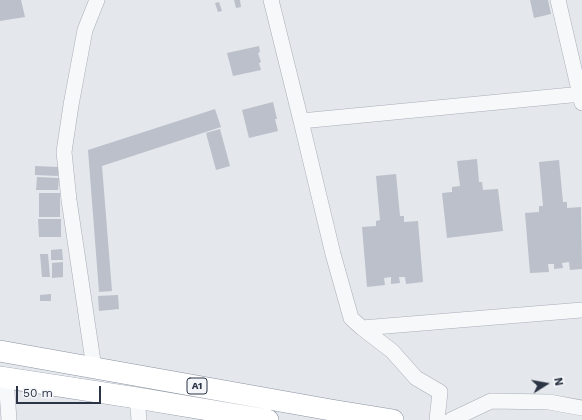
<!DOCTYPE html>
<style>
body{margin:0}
#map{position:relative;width:582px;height:420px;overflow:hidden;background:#e4e7ec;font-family:"Work Sans",sans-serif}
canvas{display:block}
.north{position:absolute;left:526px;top:364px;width:40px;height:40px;-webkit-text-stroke:3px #f4f6f9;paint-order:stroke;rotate:79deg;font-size:11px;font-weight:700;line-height:16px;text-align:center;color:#2b3445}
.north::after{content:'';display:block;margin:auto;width:14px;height:18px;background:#2b3445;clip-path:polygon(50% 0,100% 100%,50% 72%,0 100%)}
.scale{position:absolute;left:16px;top:386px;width:85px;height:18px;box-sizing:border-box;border:2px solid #2b3445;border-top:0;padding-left:5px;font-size:12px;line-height:14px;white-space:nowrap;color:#2b3445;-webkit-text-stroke:3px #f4f6f9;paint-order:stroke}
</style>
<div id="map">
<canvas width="582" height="420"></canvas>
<div class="north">N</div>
<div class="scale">50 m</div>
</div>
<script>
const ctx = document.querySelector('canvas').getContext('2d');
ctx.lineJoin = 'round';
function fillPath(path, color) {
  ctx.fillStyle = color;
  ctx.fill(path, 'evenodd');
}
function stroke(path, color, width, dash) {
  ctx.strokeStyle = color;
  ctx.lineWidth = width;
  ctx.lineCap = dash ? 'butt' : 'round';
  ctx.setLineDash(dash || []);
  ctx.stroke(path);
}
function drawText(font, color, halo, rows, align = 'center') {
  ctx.font = font + ' "Work Sans",sans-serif';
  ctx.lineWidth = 3;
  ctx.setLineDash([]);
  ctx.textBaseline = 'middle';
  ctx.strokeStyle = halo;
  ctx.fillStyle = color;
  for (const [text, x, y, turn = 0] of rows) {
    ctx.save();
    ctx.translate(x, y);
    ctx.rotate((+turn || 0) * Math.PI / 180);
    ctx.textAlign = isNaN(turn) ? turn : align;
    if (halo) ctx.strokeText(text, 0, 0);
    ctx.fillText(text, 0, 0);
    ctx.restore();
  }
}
fillPath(new Path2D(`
 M 0,0 L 21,0 L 25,17 L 0,21 Z
 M 234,0 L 240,0 L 241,7 L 236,8 Z
 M 530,0 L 548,0 L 551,14 L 534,18 Z
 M 219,2 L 222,11 L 218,12 L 215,3 Z
 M 259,46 L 260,52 L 258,53 L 261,62 L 259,63 L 261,70 L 233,76 L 227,53 Z
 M 273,102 L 277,119 L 275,119 L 278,131 L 249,138 L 242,110 Z
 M 215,109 L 221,127 L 102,166 L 112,291 L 99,292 L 88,150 Z
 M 220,129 L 230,166 L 216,170 L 206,133 Z
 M 477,159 L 479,182 L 482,182 L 483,190 L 498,189 L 503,231 L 447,238 L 442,193 L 452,192 L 452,187 L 460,186 L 457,161 Z
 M 559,160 L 563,202 L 567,202 L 567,208 L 581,207 L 582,269 L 570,270 L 569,262 L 562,263 L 563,268 L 554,269 L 554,264 L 548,264 L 549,272 L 530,273 L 525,213 L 539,212 L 539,206 L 543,206 L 539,162 Z
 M 35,166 L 58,167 L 58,176 L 35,175 Z
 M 396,174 L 400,216 L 404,216 L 404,222 L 418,221 L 423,282 L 406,284 L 405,277 L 399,277 L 400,283 L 391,284 L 391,277 L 384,278 L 385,285 L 367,287 L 362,227 L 376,226 L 376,221 L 380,220 L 376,176 Z
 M 37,177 L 59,178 L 58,190 L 36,190 Z
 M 39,193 L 60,193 L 60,217 L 39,217 Z
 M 38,219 L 61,219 L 61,237 L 39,237 Z
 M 62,249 L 63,260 L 51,260 L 51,250 Z
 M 40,254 L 48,254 L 50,277 L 42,277 Z
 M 63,262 L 63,277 L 52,278 L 52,263 Z
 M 51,294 L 51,301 L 40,301 L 40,295 Z
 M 118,295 L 119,309 L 99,311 L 98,296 Z`), '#bbc0ca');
const minor = new Path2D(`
 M 271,0 L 301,121 L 582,94
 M 558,0 L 582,103
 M 301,121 L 333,254 L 351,318 L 362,328 L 392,351 L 416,378 L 440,392 L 437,420
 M 362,328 L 582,310
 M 94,368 L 69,200 L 64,152 L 71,105 L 85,30 L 97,0
 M 6,378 L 9,420
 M 137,398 L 139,420
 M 451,420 L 491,401 L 549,402 L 582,408`);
const highway = new Path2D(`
 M 0,351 L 331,410 L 393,420
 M 0,377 L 137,398 L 268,420`);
stroke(minor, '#a9aeb7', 16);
stroke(highway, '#8b94a3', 22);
stroke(minor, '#f7f8fa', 15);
stroke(highway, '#fff', 21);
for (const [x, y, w] of [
 [197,386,20]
]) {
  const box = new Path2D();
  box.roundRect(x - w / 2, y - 8, w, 16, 3);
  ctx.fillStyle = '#f4f6f9';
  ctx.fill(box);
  stroke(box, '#2b3445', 1);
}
drawText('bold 10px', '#2b3445', null, [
 ["A1",197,386]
]);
</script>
